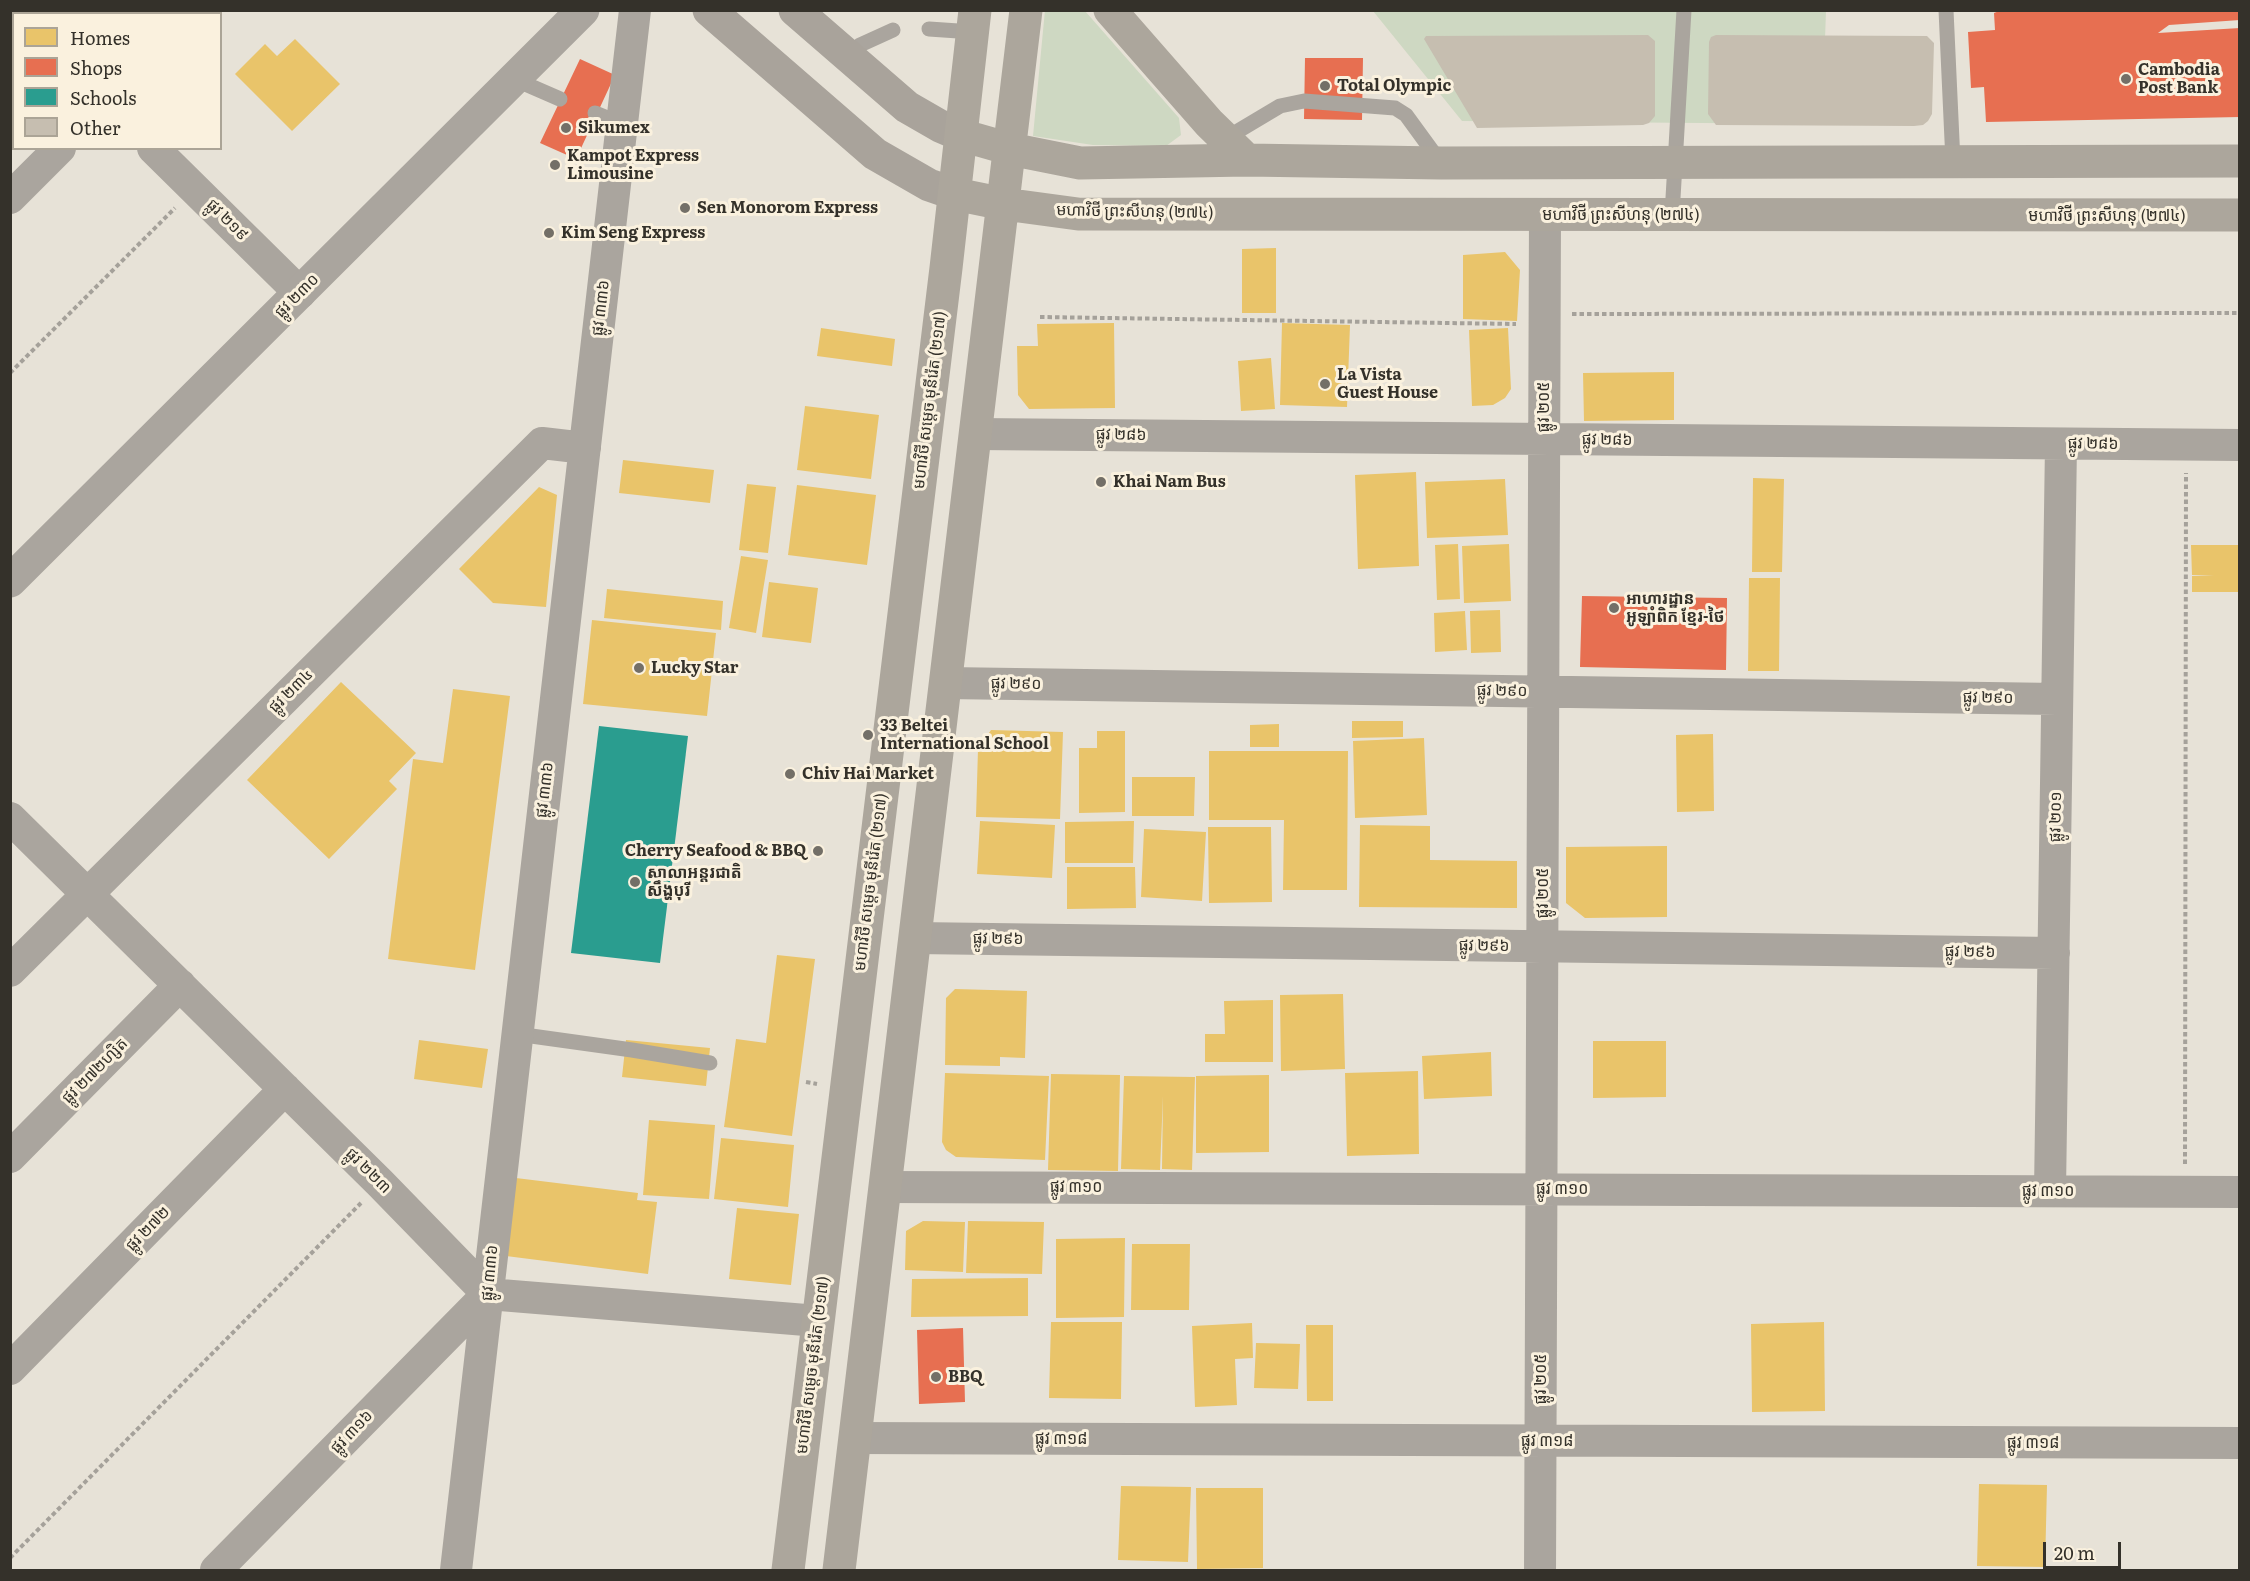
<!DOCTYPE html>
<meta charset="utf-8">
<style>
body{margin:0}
#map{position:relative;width:2250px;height:1581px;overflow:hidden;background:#e7e2d7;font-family:Literata,serif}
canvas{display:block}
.frame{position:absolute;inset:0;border:12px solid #34312a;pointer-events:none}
.legend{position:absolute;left:12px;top:12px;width:210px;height:138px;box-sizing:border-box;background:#faf1de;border:2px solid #aba496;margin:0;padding:8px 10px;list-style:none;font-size:18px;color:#34312a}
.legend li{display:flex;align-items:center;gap:12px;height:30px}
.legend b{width:30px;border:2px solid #aba496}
.scale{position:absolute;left:2043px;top:1542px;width:78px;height:27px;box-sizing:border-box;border:3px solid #34312a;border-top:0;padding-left:8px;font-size:18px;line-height:21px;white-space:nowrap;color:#34312a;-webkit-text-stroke:4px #faf1de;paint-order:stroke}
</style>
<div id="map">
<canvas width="2250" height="1581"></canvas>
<div class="frame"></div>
<ul class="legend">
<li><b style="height:16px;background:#e9c46a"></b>Homes</li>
<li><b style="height:16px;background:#e76f51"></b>Shops</li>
<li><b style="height:16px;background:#2a9d8f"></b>Schools</li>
<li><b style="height:16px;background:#c6beb0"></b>Other</li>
</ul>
<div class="scale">20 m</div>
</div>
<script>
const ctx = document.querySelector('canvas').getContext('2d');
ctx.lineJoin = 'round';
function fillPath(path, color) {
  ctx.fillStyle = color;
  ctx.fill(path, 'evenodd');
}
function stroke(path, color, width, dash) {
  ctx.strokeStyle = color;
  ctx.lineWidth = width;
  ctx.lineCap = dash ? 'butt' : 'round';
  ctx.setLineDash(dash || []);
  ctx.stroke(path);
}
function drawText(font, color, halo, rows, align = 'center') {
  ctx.font = font + ' Literata,"Noto Sans Khmer",serif';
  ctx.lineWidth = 6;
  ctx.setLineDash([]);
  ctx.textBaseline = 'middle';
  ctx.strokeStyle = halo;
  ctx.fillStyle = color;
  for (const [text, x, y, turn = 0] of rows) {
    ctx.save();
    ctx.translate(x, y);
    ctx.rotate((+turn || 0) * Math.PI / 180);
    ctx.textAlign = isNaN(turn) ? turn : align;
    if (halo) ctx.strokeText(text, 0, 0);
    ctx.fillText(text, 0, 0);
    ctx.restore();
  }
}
fillPath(new Path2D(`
 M 1045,10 L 1085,11 L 1179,118 L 1181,135 L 1166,146 L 1093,145 L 1033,136 Z
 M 1373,11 L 1826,11 L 1822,124 L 1462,121 Z`), '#ced8c2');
fillPath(new Path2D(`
 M 295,39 L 340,84 L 292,131 L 235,74 L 265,44 L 277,56 Z
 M 1276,248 L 1276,313 L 1242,313 L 1242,249 Z
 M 1505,252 L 1520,270 L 1517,321 L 1463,319 L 1463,255 Z
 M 1114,323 L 1115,408 L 1029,409 L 1018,395 L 1017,346 L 1038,346 L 1037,324 Z
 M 1282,323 L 1350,325 L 1347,407 L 1280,405 Z
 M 821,328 L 895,339 L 892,366 L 817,356 Z
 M 1508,328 L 1511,389 L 1505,398 L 1493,405 L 1472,406 L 1469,330 Z
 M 1271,358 L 1275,409 L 1241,411 L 1238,361 Z
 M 1674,372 L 1674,420 L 1584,421 L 1583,373 Z
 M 805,406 L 879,415 L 871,479 L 797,470 Z
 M 623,460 L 714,470 L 710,503 L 619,493 Z
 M 1416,472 L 1419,566 L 1358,569 L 1355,475 Z
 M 1753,478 L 1784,479 L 1782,572 L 1752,572 Z
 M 1505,479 L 1508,535 L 1427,538 L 1425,482 Z
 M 747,484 L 776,487 L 768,553 L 739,550 Z
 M 797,485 L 876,495 L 867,565 L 788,555 Z
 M 539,487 L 557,495 L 546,607 L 493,603 L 459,569 Z
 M 1458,544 L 1460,599 L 1437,600 L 1435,545 Z
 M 1509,544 L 1511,601 L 1464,603 L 1462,546 Z
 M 2191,545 L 2240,545 L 2240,592 L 2192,592 L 2192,576 L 2214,575 L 2192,575 Z
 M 741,556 L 768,560 L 756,633 L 729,628 Z
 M 1749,578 L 1780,578 L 1779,671 L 1748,671 Z
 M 769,582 L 818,588 L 811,643 L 762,637 Z
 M 607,589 L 723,601 L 721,630 L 604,618 Z
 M 1500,610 L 1501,652 L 1471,653 L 1470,611 Z
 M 1465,611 L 1467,650 L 1435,652 L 1434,613 Z
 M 592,620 L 716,633 L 707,716 L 583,704 Z
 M 341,682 L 416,753 L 389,781 L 397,789 L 329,859 L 247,780 Z
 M 453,689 L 510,696 L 475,970 L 388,959 L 413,759 L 443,763 Z
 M 1352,721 L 1403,721 L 1403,737 L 1352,738 Z
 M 1279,724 L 1279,747 L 1250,747 L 1250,725 Z
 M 991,730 L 1063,732 L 1060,819 L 976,817 L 978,749 Z
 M 1097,731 L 1125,731 L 1125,812 L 1079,813 L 1079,748 L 1097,748 Z
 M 1713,734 L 1714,811 L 1677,812 L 1676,735 Z
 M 1424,738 L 1427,815 L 1355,818 L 1353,741 Z
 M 1209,751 L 1348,751 L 1347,890 L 1283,890 L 1284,820 L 1209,820 Z
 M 1132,777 L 1195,777 L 1194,816 L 1132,816 Z
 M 980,821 L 1055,825 L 1052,878 L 977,874 Z
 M 1134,821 L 1133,863 L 1065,863 L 1065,822 Z
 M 1360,825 L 1430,826 L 1430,860 L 1517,861 L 1517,908 L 1359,907 Z
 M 1208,827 L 1271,827 L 1272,902 L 1209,903 Z
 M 1144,829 L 1206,832 L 1202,901 L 1141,897 Z
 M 1667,846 L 1667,917 L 1585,918 L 1566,903 L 1566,847 Z
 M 1067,867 L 1135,867 L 1136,908 L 1067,909 Z
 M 777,955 L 815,959 L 792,1136 L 724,1127 L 736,1039 L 766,1043 Z
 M 955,989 L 1027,991 L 1025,1058 L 1000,1057 L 1000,1066 L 945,1065 L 946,998 Z
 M 1343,994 L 1345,1069 L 1281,1071 L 1280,995 Z
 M 1273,1000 L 1273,1062 L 1205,1062 L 1205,1034 L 1225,1034 L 1224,1001 Z
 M 419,1040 L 488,1049 L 482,1088 L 414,1079 Z
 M 626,1040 L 710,1048 L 706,1086 L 622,1077 Z
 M 1593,1041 L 1666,1041 L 1666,1097 L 1593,1098 Z
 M 1491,1052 L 1492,1096 L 1424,1099 L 1422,1056 Z
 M 1418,1071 L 1419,1154 L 1347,1156 L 1345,1073 Z
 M 945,1073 L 1049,1076 L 1045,1160 L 956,1157 L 946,1150 L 942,1142 Z
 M 1051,1074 L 1120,1075 L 1118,1171 L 1048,1170 Z
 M 1269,1075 L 1269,1152 L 1196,1153 L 1196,1076 Z
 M 1124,1076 L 1195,1077 L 1192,1170 L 1162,1169 L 1163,1096 L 1160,1170 L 1121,1169 Z
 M 649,1120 L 715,1125 L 709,1199 L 643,1195 Z
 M 721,1138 L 794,1145 L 788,1207 L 714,1199 Z
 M 516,1178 L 638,1193 L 637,1200 L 657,1202 L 648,1274 L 506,1256 Z
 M 737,1208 L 799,1214 L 791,1285 L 729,1279 Z
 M 923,1221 L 965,1222 L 963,1272 L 905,1270 L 906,1231 Z
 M 968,1221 L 1044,1222 L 1042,1274 L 966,1273 Z
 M 1125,1238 L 1124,1317 L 1056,1318 L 1056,1239 Z
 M 1132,1244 L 1190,1244 L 1189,1310 L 1131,1310 Z
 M 1028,1278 L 1028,1316 L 911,1317 L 912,1279 Z
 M 1051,1322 L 1122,1322 L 1121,1399 L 1049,1398 Z
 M 1824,1322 L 1825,1411 L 1752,1412 L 1751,1324 Z
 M 1252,1323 L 1253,1358 L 1235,1359 L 1237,1405 L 1195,1407 L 1192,1326 Z
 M 1306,1325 L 1333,1325 L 1333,1401 L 1307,1401 Z
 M 1256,1343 L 1300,1344 L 1298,1389 L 1254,1388 Z
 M 1979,1484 L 2047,1485 L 2045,1567 L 1977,1566 Z
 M 1121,1486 L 1191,1487 L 1188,1562 L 1118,1560 Z
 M 1196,1488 L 1263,1488 L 1263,1568 L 1197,1569 Z`), '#e9c46a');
fillPath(new Path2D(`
 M 2002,10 L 2240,10 L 2240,20 L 2169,25 L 2158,33 L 2240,28 L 2240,117 L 1986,122 L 1984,87 L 1971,88 L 1968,32 L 1995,30 L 1994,13 Z
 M 1305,58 L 1363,58 L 1362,120 L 1304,119 Z
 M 580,59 L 615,75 L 576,159 L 540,143 Z
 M 1582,596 L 1727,598 L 1726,670 L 1580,667 Z
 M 963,1328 L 965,1402 L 919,1404 L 917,1330 Z`), '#e76f51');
fillPath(new Path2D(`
 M 599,726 L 688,736 L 660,963 L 571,953 Z`), '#2a9d8f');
fillPath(new Path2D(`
 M 1648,35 L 1655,41 L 1655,116 L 1649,123 L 1643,125 L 1477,128 L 1424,39 L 1426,36 Z
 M 1716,35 L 1927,36 L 1934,43 L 1932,114 L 1928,121 L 1923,125 L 1914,126 L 1716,125 L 1708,114 L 1709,42 L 1711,37 Z`), '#c6beb0');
stroke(new Path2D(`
 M 1572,314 L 2240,313
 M 1040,317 L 1516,324
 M 10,373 L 175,208
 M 806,1082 L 817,1084
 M 2185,1164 L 2186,473
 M 10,1558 L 361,1203`), '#a5a19a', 4, [4.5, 3]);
stroke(new Path2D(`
 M 1946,10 L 1953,162
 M 929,29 L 973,32
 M 848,56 L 860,45 L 893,30
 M 514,79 L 560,99
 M 595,113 L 622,124
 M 1223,140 L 1280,106 L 1304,101 L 1395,108 L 1406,115 L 1441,163
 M 1672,215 L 1684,10
 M 517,1034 L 632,1050 L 710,1063`), '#aaa59e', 15);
stroke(new Path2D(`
 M 13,10 L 16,14
 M 153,148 L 300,293
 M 10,198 L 60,148
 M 975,434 L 2240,445
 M 946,683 L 2057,699
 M 10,818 L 380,1183 L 488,1294 L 818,1321
 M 915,938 L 2054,953
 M 10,971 L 542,443 L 585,448
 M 10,1157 L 180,985
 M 885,1187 L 2240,1192
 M 2050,1191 L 2061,444
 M 10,1369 L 285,1089
 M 855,1438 L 2240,1443
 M 216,1570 L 488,1294
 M 456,1570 L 635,10
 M 1540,1570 L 1545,215`), '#aaa59e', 32);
stroke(new Path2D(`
 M 10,581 L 583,10`), '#aaa59e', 33);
stroke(new Path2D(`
 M 709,10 L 875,154 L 929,185 L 955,194
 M 795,10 L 907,107 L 940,126 L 961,135`), '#a9a39b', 33);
stroke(new Path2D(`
 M 1110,10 L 1209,123 L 1247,160
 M 961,135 L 1010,149 L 1080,163 L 1247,160 L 1441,163 L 2240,161
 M 955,194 L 1004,204 L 1078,214 L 2240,215
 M 788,1570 L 946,268 L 975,10
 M 839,1570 L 1026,10`), '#aca69c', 33);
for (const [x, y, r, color] of [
 [2126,79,6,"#736f67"],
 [1325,86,6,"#736f67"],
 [566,128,6,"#736f67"],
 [555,165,6,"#736f67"],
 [685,208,6,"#736f67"],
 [549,233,6,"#736f67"],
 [1325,384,6,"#736f67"],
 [1101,482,6,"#736f67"],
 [1614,608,6,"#736f67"],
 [639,668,6,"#736f67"],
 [868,735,6,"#736f67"],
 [790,774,6,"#736f67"],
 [818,851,6,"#736f67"],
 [635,882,6,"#736f67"],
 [936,1377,6,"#736f67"]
]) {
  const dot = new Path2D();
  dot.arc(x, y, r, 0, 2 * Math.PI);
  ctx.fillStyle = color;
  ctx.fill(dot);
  stroke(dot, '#faf1de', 2);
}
drawText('bold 16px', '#34312a', '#faf1de', [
 ["Cambodia",2138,70],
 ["Post Bank",2138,88],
 ["Total Olympic",1337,86],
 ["Sikumex",578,128],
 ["Kampot Express",567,156],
 ["Limousine",567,174],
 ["Sen Monorom Express",697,208],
 ["Kim Seng Express",561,233],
 ["La Vista",1337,375],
 ["Guest House",1337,393],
 ["Khai Nam Bus",1113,482],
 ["អាហារដ្ឋាន",1626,599],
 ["អូឡាំពិក ខ្មែរ-ថៃ",1626,617],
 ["Lucky Star",651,668],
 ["33 Beltei",880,726],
 ["International School",880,744],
 ["Chiv Hai Market",802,774],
 ["Cherry Seafood & BBQ",806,851,"right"],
 ["សាលាអន្តរជាតិ",647,873],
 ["សឹង្ហបុរី",647,891],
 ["BBQ",948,1377]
], 'left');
drawText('16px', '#34312a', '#faf1de', [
 ["មហាវិថី ព្រះសីហនុ (២៧៤)",1135,212,1],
 ["មហាវិថី ព្រះសីហនុ (២៧៤)",1621,215],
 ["មហាវិថី ព្រះសីហនុ (២៧៤)",2107,216],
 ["ផ្លូវ ២១៩",227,220,45],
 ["ផ្លូវ ២៣០",297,296,-45],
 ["ផ្លូវ ៣៣៦",601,308,-83],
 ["មហាវិថី សម្តេច មុនីរ៉េត (២១៧)",930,400,-83],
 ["ផ្លូវ ២០៥",1544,407,-90],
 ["ផ្លូវ ២៨៦",1121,435,1],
 ["ផ្លូវ ២៨៦",1607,440,1],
 ["ផ្លូវ ២៨៦",2093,444,1],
 ["ផ្លូវ ២៩០",1016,684,1],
 ["ផ្លូវ ២៣៤",291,691,-45],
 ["ផ្លូវ ២៩០",1502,691,1],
 ["ផ្លូវ ២៩០",1988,698,1],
 ["ផ្លូវ ៣៣៦",545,790,-83],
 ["ផ្លូវ ២០១",2056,817,-89],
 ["មហាវិថី សម្តេច មុនីរ៉េត (២១៧)",871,882,-83],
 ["ផ្លូវ ២០៥",1543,893,-90],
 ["ផ្លូវ ២៩៦",998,939,1],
 ["ផ្លូវ ២៩៦",1484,946,1],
 ["ផ្លូវ ២៩៦",1970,952,1],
 ["ផ្លូវ ២៧២ហ្សិត",95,1071,-45],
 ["ផ្លូវ ២២៣",368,1171,45],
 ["ផ្លូវ ៣១០",1076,1187],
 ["ផ្លូវ ៣១០",1562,1189],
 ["ផ្លូវ ៣១០",2048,1191],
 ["ផ្លូវ ២៧២",148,1229,-46],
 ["ផ្លូវ ៣៣៦",490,1273,-84],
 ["មហាវិថី សម្តេច មុនីរ៉េត (២១៧)",813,1365,-83],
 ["ផ្លូវ ២០៥",1541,1379,-90],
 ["ផ្លូវ ៣១៦",352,1432,-46],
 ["ផ្លូវ ៣១៨",1061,1439],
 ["ផ្លូវ ៣១៨",1547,1441],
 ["ផ្លូវ ៣១៨",2033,1443]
]);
</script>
